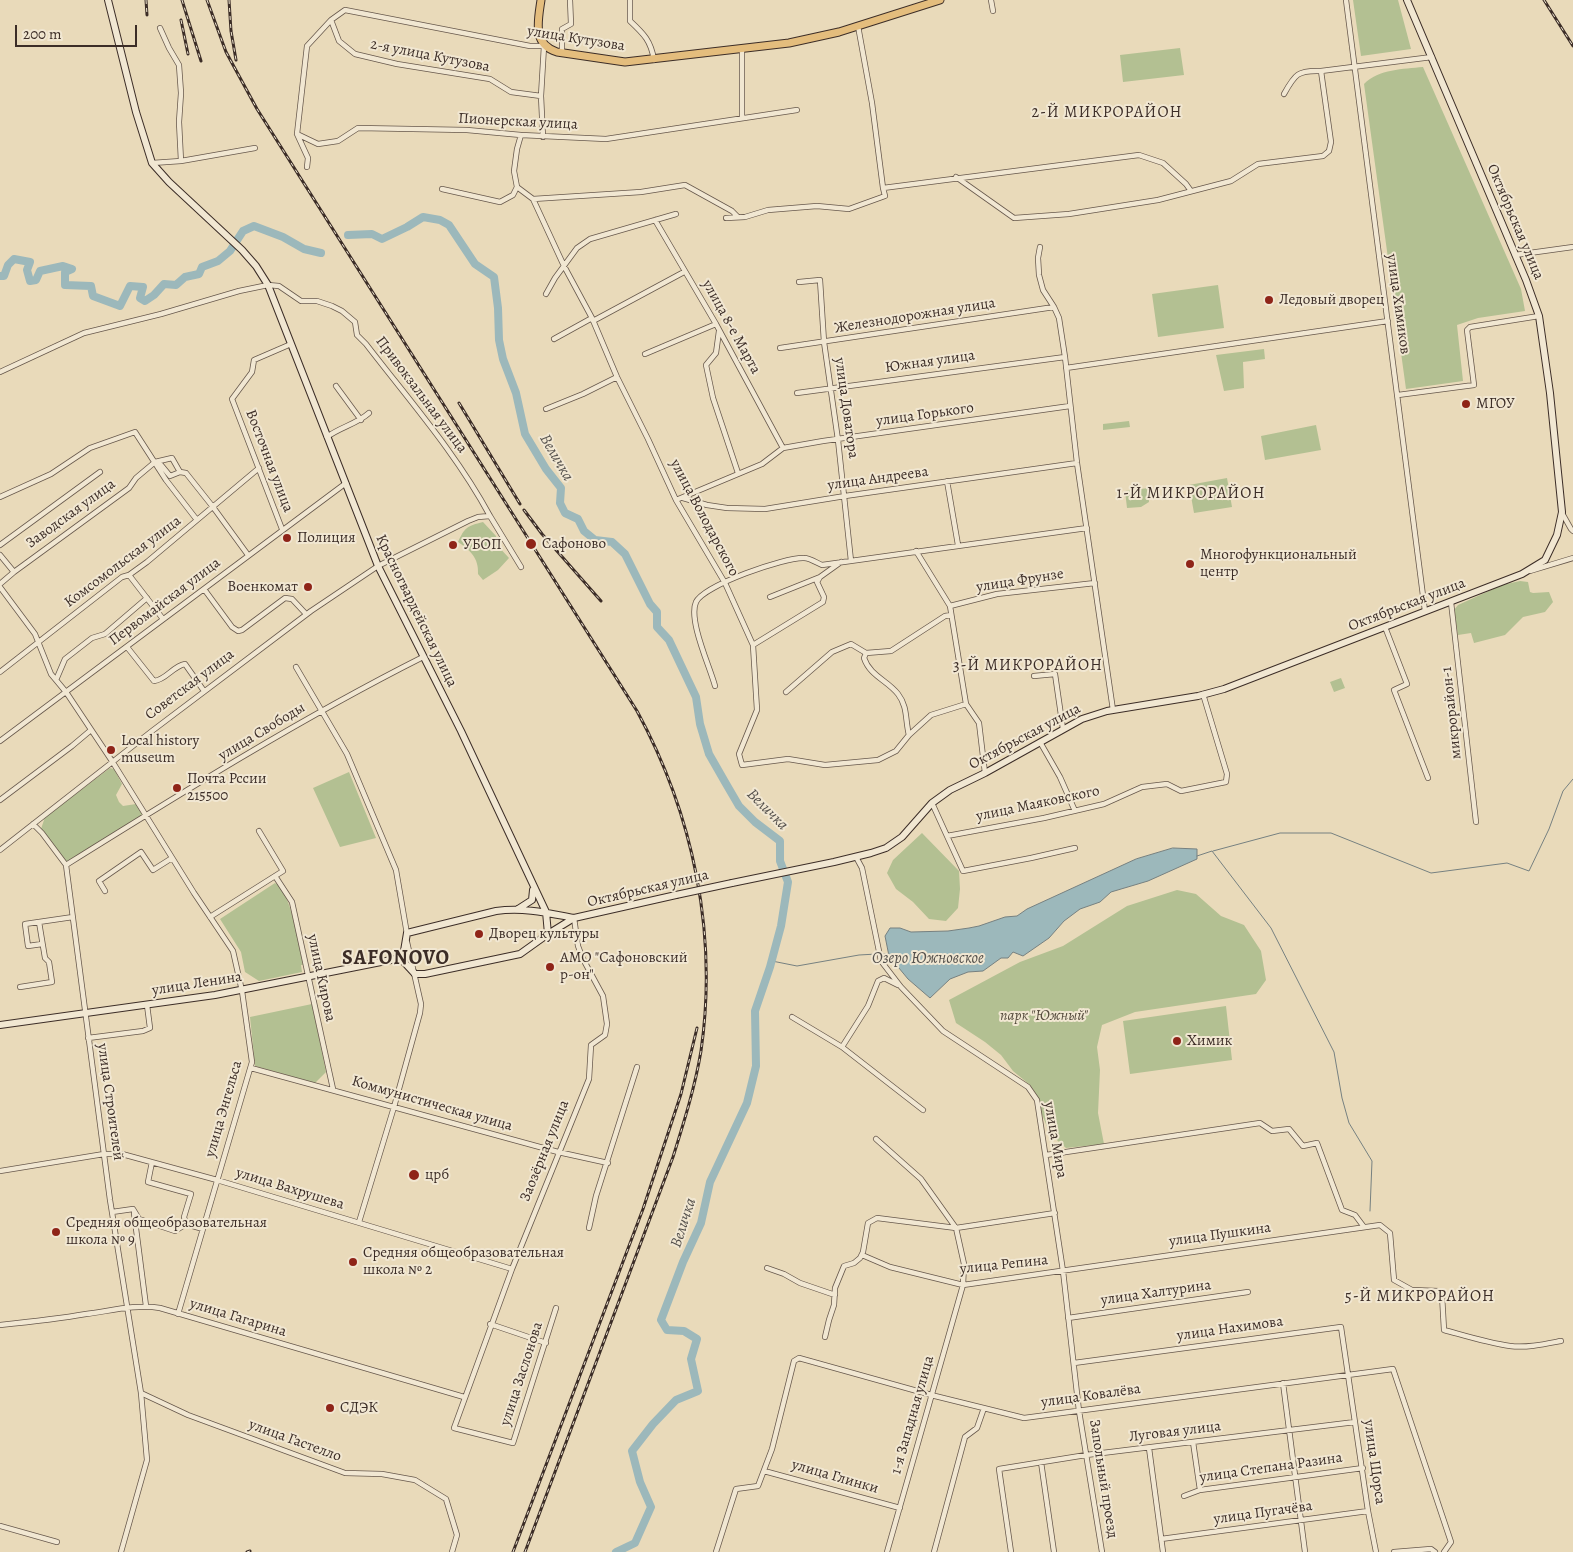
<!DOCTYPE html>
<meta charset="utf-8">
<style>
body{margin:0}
#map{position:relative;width:1573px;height:1552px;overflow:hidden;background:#e9daba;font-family:Alegreya,serif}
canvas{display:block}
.scale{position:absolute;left:15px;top:25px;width:122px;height:22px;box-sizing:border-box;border:2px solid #3c2d27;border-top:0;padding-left:6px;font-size:15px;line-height:18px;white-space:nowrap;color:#3c2d27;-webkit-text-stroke:4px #f1e7d2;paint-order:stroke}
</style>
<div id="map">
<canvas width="1573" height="1552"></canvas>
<div class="scale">200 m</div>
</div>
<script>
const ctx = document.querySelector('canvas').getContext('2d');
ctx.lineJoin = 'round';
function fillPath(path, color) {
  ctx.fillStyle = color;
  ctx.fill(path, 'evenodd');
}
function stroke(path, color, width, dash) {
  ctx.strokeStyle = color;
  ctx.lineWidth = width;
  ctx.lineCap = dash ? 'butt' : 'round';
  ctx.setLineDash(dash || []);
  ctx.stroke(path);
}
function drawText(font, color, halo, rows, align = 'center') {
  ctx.font = font + ' Alegreya,serif';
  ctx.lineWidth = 4;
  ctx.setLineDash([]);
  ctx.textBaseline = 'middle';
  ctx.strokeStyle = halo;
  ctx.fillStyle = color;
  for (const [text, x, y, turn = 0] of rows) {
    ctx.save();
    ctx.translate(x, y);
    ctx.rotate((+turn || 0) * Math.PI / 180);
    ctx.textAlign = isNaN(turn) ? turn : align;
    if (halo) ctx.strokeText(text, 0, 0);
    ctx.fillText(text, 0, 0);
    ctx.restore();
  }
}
fillPath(new Path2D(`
 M 1353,0 L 1398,0 L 1411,49 L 1361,56 Z
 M 1180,48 L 1184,75 L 1123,82 L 1120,55 Z
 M 1423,67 L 1521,289 L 1525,311 L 1478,318 L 1457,325 L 1463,381 L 1406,389 L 1364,84 C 1379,69 1403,69 1423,67 Z
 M 1218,285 L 1224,328 L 1158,337 L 1152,294 Z
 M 1264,349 L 1265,359 L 1243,362 L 1244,388 L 1224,391 L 1216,355 Z
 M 1129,421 L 1130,427 L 1103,430 L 1103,424 Z
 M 1316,425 L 1321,450 L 1265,460 L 1261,436 Z
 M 1227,478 L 1232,507 L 1194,513 L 1189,485 Z
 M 1148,488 L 1149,502 L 1141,507 L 1127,508 L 1125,491 Z
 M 483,522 L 496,536 L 497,545 L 509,558 L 498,570 L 483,580 L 478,574 C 479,558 470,550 458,542 C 465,527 467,526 483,522 Z
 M 1520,581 L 1528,582 L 1530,592 L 1533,593 L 1549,592 L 1553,602 L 1545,612 L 1523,617 L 1505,635 L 1474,643 L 1471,633 L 1458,635 L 1454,610 L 1458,605 L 1502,585 Z
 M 1341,678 L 1345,688 L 1334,692 L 1330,682 Z
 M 110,768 L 114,769 L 122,784 L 116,795 L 119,802 L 123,806 L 136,804 L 143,815 L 67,863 L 41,829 L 45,817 Z
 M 349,772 L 376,838 L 340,847 L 313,788 Z
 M 922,833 L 959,871 L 960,889 L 958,908 L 946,921 L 929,919 L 913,902 L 896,889 L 887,873 L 893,860 Z
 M 275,883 C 291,890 299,947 303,965 L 301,965 L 302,972 L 259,981 L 245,972 L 241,952 L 220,919 Z
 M 1177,890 L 1196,894 L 1221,916 L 1244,925 L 1261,951 L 1266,980 L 1256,994 L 1135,1012 L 1102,1025 L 1097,1047 L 1100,1070 L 1098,1113 L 1104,1144 L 1066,1148 L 1050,1134 L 1030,1085 L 1013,1071 L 1001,1055 L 985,1042 L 956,1023 L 949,1000 L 1020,962 L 1063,946 L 1127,906 Z
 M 312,1004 L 326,1072 L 315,1083 L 255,1066 L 250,1017 Z
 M 1226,1006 L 1232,1060 L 1130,1074 L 1123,1021 Z`), '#b3c092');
const water = new Path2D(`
 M 1173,848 L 1197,849 L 1197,859 L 1148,881 L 1111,892 L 1100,902 L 1080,909 L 1064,921 L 1049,938 L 1023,956 L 1013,952 L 1008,958 L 1001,958 L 983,971 L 968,972 L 950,979 L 930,998 L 908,979 L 889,956 L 885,936 L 890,928 L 900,928 L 911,932 L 948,931 L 969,928 L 979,926 L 1005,917 L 1017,916 L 1027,909 L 1136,859 Z`);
fillPath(water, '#9cb8bb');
stroke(water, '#768080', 1);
stroke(new Path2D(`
 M 1213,851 L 1280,833 L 1331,833 L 1431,873 L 1507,863 L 1529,871 L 1549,829 L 1563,791 L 1573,779
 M 1197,856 L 1212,851 L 1271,928 L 1334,1052 L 1342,1098 L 1349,1123 L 1372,1161 L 1370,1211
 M 881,954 L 889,954
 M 772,961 L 797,966 L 859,955 L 877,954`), '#768080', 1);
stroke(new Path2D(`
 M 348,235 L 372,234 L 382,239 L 407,227 L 423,217 L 440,220 L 449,225 L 475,264 L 494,277 L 498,308 L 499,340 L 503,359 L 516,393 L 525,434 L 546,469 L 561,488 L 560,503 L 565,513 L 578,519 L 584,531 L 595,540 L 612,542 L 625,554 L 650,604 L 657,612 L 657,627 L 669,640 L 696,697 L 700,724 L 709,754 L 725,782 L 739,806 L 755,822 L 780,841 L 780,861 L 788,882 L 781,926 L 770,967 L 755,1011 L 756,1066 L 747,1103 L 710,1182 L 701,1223 L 683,1262 L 661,1320 L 667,1330 L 684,1331 L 697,1339 L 691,1359 L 698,1391 L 676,1400 L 653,1424 L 632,1451 L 640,1482 L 651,1507 L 635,1543 L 616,1552
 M 0,276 L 4,276 L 8,265 L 14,259 L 30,262 L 27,270 L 30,281 L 36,280 L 40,271 L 63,266 L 72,269 L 65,272 L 65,285 L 91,286 L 93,296 L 120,306 L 130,286 L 143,287 L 140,298 L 145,301 L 154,295 L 164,284 L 176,285 L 185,277 L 199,274 L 202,267 L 218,261 L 230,251 L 243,231 L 254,226 L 283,237 L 304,249 L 321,253`), '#9cb8bb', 8);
const street = new Path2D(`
 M 630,0 L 630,21 C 644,34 651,41 654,60
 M 991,0 L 993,11
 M 1346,0 L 1425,611
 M 331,20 L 339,41 L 355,54 L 397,64 L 490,79 L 511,92 L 541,96
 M 858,26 L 872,103 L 883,188 L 1139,155 L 1163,163 L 1186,184 L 1191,191
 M 562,53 L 562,29 L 571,24 L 570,0
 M 1284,94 C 1295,74 1298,70 1321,71
 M 742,118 L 742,50
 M 297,134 L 318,144 L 338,141 L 358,128 L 467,130 L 521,135 L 606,139 L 797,110
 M 181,161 L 255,148
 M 152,163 L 181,161 L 179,122 L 181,93 L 179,65 L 169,48 L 160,28
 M 307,167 L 308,158 L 297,134 L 307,46 L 331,20 L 345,10 L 530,46 L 544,46 L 541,96 L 543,137
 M 956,177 L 1014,218 L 1069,214 L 1158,200 L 1231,181 L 1258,164 L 1323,156 L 1329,151 L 1331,142 L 1321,71 L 1432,57
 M 517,187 L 533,199 L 564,266 L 592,318 L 617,377 L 648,439 L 676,500 L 725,583 L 753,645 L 757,710 L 739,754 L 742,765 L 788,759 L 825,765 L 878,760 L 896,751 L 909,735 L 931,715 L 966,704
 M 442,189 L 500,202 L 513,195 L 517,187 L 514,171 L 517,149 L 521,135
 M 533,199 L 641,192 L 685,185 L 732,211 L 738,217
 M 726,218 L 745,217 L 768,210 L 817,206 L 849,209 L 885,196 L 883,188
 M 655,220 L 716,324 L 783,448
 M 1040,247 L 1038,258 L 1039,275 L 1043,290 L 1054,307 L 1059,318 L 1065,357 L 1077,463 L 1113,710
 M 1515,255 L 1573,247
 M 799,282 L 820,280 L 824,342 L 838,440 L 851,561
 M 546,294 L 555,278 L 577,248 L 590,239 L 676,214
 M 593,321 L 684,272
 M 719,331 L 716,353 L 706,365 L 713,398 L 738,473
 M 554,339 L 592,318
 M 780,348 L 1054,307
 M 645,354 L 716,324
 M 1066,368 L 1388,321
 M 0,372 L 84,333 L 161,314 L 239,291 L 268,285 L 279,286 L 301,301 L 317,301 L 332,306 L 342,311 L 355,322 L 357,335 L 366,344 C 409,400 456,453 490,516
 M 336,386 L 361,420
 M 797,393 L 1065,357
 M 1398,395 L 1474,385 L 1467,330 L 1470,327 L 1539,316
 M 546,409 L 583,394 L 617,377
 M 327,437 C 340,427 357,424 369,413
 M 180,472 L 170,476 L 161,465 L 155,462 L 172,458 L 180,472 L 186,473 L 213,507 L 248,555
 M 947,481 L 958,545
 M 0,497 L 51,474 L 90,448 L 135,432 L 166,480 L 197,520
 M 683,498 L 707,505 L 727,508 L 765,509 L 845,496 L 1077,463
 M 676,500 L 762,464 L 783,448 L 823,441 L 1070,406
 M 1562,513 L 1571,529 L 1573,531
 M 282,529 L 232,399 L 252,372 L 254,360 L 291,344
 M 0,545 L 100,472
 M 916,551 L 950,606 L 966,704 L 979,723 L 985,773
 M 0,555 L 14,572
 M 1530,571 L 1573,558
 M 129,575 L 163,619
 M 0,584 L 14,572 L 129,488 L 136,478 L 155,462
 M 0,587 L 35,634 L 51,674 L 66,692 L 112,761 L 194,893 L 233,951 L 242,991 L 252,1062 L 178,1314
 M 204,589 L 232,627 L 238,631 L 242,630 L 285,598 L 292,599 L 306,614
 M 770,597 L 820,577
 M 1451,602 L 1476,822
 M 950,606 L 997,594 L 1095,583
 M 1385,627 L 1407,684 L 1394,690 L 1428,778
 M 753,645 L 823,602 L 824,597 L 817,582 L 820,577 L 841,562
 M 127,647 L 154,681 C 166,680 173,666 185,664 L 204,691
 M 866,653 L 864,658 C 870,676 887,680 898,694 C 908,707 905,720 909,735
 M 296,667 L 347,754 L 396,870 L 407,934
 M 0,672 L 122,577 L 129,575 L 147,562 L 259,468
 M 1034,676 L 1055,674 L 1063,729
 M 56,680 L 65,659 L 92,638 L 105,634 L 147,598
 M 715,686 C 710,667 688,620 696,602 C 704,585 785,557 804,558 C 810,558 817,563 822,565 L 1087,528
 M 786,692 L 832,652 L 851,644 L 866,653 L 891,651 L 945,616 L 951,615
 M 0,741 L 346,483
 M 1040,742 L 1060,777 L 1075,811
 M 0,800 L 72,746 L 91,730
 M 932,803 L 947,836 L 1044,818 L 1104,804 L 1142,787 L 1167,784 L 1181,791 L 1226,782 L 1227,774 L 1203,694
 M 33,824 L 42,833 L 66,865 L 110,1200 L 141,1393 L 147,1460 L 121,1552
 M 947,836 L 963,871 L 1031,858 L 1075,848
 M 0,850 L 152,731 L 311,611 L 378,566 L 468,521 L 478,517 L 490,516 L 521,567
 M 856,857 L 862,868 L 881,961 L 901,987 L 943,1031 L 1028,1087 L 1037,1100 L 1063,1271 L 1079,1411 L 1102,1552
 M 66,865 C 183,792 300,719 423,657
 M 275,876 L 292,902 L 333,1089
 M 105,891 L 99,881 L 141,852 L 153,870 L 172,858
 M 210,917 L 283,871 L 259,831
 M 42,944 L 28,946 L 25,924 L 73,917
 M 20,987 L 52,982 L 49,962 L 45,958 L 39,922
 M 792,1017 L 842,1047 L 923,1110
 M 88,1038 L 143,1031 L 150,1028 L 147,1005
 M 842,1047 L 868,1006 L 878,981 L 884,978 L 898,985
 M 251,1068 L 558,1152 L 608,1163
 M 876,1139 L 921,1179 L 956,1228 L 964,1264 L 963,1285 L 887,1552
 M 1046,1155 L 1260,1123 L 1272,1131 L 1289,1129 L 1303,1146 L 1317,1143 L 1342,1210 L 1355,1215 L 1364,1227
 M 152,1162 L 148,1182 L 191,1194 L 184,1217 L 186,1224
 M 0,1171 L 104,1154 L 122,1154 L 217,1180 L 512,1269
 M 112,1212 L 133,1209 L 139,1219 L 175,1231 L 186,1224 L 203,1229
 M 134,1213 L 146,1306
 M 359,1222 L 394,1107 L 420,1013 L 421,1004 L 407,942
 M 589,1228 L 596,1196 L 637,1067
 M 862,1255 L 890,1267 L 963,1285 L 1380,1225 L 1390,1233 L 1394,1280 L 1412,1290 L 1439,1291 L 1442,1295 L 1444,1330 C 1466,1336 1488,1343 1510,1346 C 1527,1348 1545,1344 1561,1341
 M 767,1268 L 784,1274 L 800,1283 L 835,1295
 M 556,1308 L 513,1443 L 454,1428 L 512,1269 L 589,1079 L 591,1045 L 605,1035 L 607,1024 L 603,996 L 583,959 L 578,946 L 574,918
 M 1068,1318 L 1248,1292
 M 490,1324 L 546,1343
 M 0,1325 C 29,1322 57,1319 86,1314 C 110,1311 136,1304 160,1308 L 464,1397
 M 825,1337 L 829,1320 L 834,1305 L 835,1288 L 844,1266 L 854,1263 L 860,1258 L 863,1252 L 868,1223 L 877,1218 L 956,1228 L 1055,1213
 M 1074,1363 L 1341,1327 L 1368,1511 L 1376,1552
 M 1283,1383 L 1305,1552
 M 141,1393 L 188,1415 L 345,1473 L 382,1474 L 415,1480 L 446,1499 L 457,1535 L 452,1552
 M 1193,1442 L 1200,1490
 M 1149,1448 L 1163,1552
 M 1041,1462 L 1054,1552
 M 764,1471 L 900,1508
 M 1184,1496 L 1200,1490 L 1363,1468
 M 0,1526 L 57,1542
 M 1161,1539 L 1368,1511
 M 716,1552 L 736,1489 L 758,1486 L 772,1449 L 794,1361 L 799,1358 L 935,1396 L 1024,1418 L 1393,1369 L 1451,1542 L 1444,1552
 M 934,1552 L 965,1437 L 977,1428 L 984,1408
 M 1011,1552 L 999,1469 L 1086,1455 L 1355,1422
 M 1394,1552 L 1431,1549 L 1435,1552`);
const secondary = new Path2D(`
 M 108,0 L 136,112 L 152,163 L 169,182 L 242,250 L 256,266 L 268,285 L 378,566 L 461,731 L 546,912 L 548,934
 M 732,883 L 834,862 L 871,853 L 886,848 L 902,837 L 932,803 L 950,790 L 985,773 L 1082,719 L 1107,711 L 1198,696 L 1224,689 L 1522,574 L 1545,560 L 1557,535 L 1562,512 L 1550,393 L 1539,316 L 1526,280 L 1407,0
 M 518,909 L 532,900 L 533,890
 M 396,959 L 404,962 L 415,974 L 425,974 L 520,954 L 548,934 L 574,918 L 676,895
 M 396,959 L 404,951 L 407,933 L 496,911 C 523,907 548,913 574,918
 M 0,1025 L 215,995 L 396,959`);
const primary = new Path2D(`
 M 541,0 C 538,21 532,44 557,52 L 625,62 L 789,43 L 839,32 L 940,0`);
stroke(street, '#67584c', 6);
stroke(secondary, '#3c2d27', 8);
stroke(primary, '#3c2d27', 9);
stroke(street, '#f1e7d2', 4.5);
stroke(secondary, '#f1e7d2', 6);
stroke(primary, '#e4bd7d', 7);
const rail = new Path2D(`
 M 146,0 L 147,15
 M 182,0 L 201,61
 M 207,0 L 226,52 L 257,109 L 637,711 C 693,814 718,933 701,1051 C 695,1087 684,1122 673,1157 L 525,1552
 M 229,0 L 231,31 L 236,60
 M 1544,0 L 1573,46
 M 181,20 L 188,54
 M 459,403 L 520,504
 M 524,510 L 542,534 L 601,601
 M 247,1552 L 250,1551
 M 513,1552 L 643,1209 L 681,1094 L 697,1028`);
stroke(rail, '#3c2d27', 3);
stroke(rail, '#f1e7d2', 1, [4]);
const secondaryBridge = new Path2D(`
 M 676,895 L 732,883`);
stroke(secondaryBridge, '#3c2d27', 8, []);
stroke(secondaryBridge, '#f1e7d2', 6);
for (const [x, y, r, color] of [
 [1269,300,5,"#8f2418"],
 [1466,404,5,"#8f2418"],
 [287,538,5,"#8f2418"],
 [531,544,6,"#8f2418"],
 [453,545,5,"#8f2418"],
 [1190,564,5,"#8f2418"],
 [308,587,5,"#8f2418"],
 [111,750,5,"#8f2418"],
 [177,788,5,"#8f2418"],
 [479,934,5,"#8f2418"],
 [550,967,5,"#8f2418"],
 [1177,1041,5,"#8f2418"],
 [414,1175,6,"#8f2418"],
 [56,1232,5,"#8f2418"],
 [353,1262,5,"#8f2418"],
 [330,1408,5,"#8f2418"]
]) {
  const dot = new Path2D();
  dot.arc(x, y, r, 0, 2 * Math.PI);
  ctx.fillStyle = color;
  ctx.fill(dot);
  stroke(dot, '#f1e7d2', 2);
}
drawText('15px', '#3c2d27', '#f1e7d2', [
 ["улица Кутузова",576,39,9],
 ["2-я улица Кутузова",430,56,11],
 ["Пионерская улица",518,122,3],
 ["Октябрьская улица",1515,222,67],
 ["улица Химиков",1398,304,82],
 ["Железнодорожная улица",915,316,-9],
 ["улица 8-е Марта",731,327,61],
 ["Южная улица",930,362,-8],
 ["Привокзальная улица",421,395,53],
 ["улица Доватора",846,408,82],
 ["улица Горького",925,415,-8],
 ["Восточная улица",269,461,69],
 ["улица Андреева",878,479,-8],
 ["Заводская улица",71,514,-36],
 ["улица Володарского",704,518,62],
 ["Комсомольская улица",123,562,-37],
 ["улица Фрунзе",1020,581,-9],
 ["Первомайская улица",165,602,-37],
 ["Октябрьская улица",1407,605,-21],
 ["Красногвардейская улица",416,611,64],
 ["Советская улица",190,685,-37],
 ["микрорайон-1",1452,713,-96],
 ["улица Свободы",262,732,-31],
 ["Октябрьская улица",1025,737,-28],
 ["улица Маяковского",1038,804,-12],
 ["Октябрьская улица",648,889,-13],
 ["улица Кирова",321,978,78],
 ["улица Ленина",197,984,-9],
 ["улица Строителей",110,1102,82],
 ["Коммунистическая улица",432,1104,16],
 ["улица Энгельса",224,1109,-74],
 ["улица Мира",1055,1140,80],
 ["Заозёрная улица",545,1151,-68],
 ["улица Вахрушева",290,1189,17],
 ["улица Пушкина",1220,1235,-8],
 ["улица Репина",1004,1265,-6],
 ["улица Халтурина",1156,1293,-8],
 ["улица Гагарина",238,1318,17],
 ["улица Нахимова",1230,1329,-8],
 ["улица Заслонова",522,1374,-72],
 ["улица Ковалёва",1091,1396,-8],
 ["1-я Западная улица",913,1415,-74],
 ["Луговая улица",1175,1432,-7],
 ["улица Гастелло",295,1441,20],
 ["улица Щорса",1374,1462,82],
 ["улица Степана Разина",1271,1468,-8],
 ["улица Глинки",835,1477,16],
 ["Запольный проезд",1103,1479,81],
 ["улица Пугачёва",1263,1513,-8]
]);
drawText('15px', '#3c2d27', '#f1e7d2', [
 ["Ледовый дворец",1279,300],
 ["МГОУ",1476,404],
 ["Полиция",297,538],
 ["Сафоново",542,544],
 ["УБОП",463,545],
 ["Многофункциональный",1200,555],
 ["центр",1200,572],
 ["Военкомат",298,587,"right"],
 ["Local history",121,741],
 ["museum",121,758],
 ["Почта Рссии",187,779],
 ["215500",187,796],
 ["Дворец культуры",489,934],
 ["АМО \"Сафоновский",560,958],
 ["р-он\"",560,975],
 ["Химик",1187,1041],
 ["црб",425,1175],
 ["Средняя общеобразовательная",66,1223],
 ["школа № 9",66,1240],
 ["Средняя общеобразовательная",363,1253],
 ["школа № 2",363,1270],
 ["СДЭК",340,1408]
], 'left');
drawText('italic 15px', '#544a3c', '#f1e7d2', [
 ["парк \"Южный\"",1044,1016]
]);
ctx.letterSpacing = '1px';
drawText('16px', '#3c2d27', '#f1e7d2', [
 ["2-Й МИКРОРАЙОН",1107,113],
 ["1-Й МИКРОРАЙОН",1191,494],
 ["3-Й МИКРОРАЙОН",1028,666],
 ["5-Й МИКРОРАЙОН",1420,1297]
]);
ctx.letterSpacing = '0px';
drawText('italic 16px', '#54504c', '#f1e7d2', [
 ["Величка",556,458,60],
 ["Величка",767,810,45],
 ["Озеро Южновское",928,959],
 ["Величка",684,1223,-72]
]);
ctx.letterSpacing = '1px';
drawText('bold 20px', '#3c2d27', '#f1e7d2', [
 ["SAFONOVO",396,959]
]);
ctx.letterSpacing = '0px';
</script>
